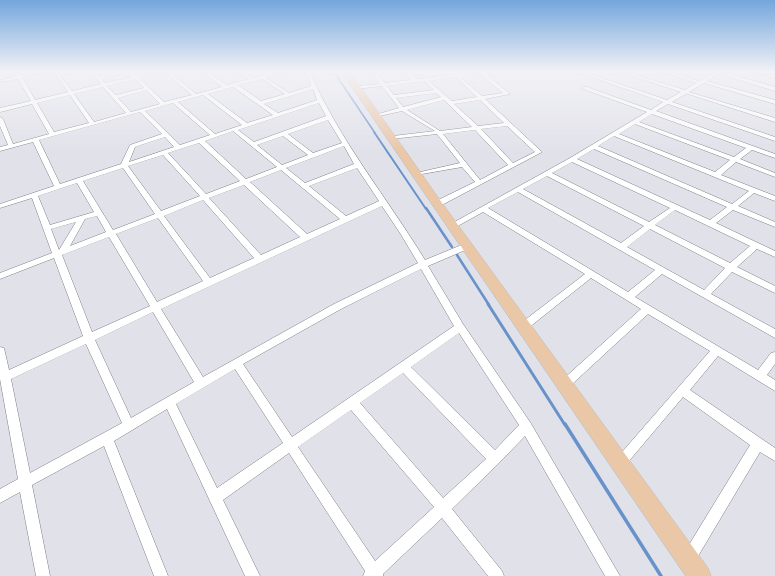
<!DOCTYPE html>
<style>
body{margin:0}
canvas{display:block;background:#e1e1ea}
</style>
<canvas width="775" height="576"></canvas>
<script>
const ctx = document.querySelector('canvas').getContext('2d');
ctx.lineJoin = 'round';
function stroke(path, color, width, dash) {
  ctx.strokeStyle = color;
  ctx.lineWidth = width;
  ctx.lineCap = dash ? 'butt' : 'round';
  ctx.setLineDash(dash || []);
  ctx.stroke(path);
}
function fillPath(path, color) {
  ctx.fillStyle = color;
  ctx.fill(path, 'evenodd');
}
stroke(new Path2D(`
 M 334,72 L 375,133`), '#6792ca', 1.5);
stroke(new Path2D(`
 M 374,132 L 426,209`), '#6792ca', 2);
stroke(new Path2D(`
 M 426,208 L 452,247
 M 457,255 L 489,305`), '#6792ca', 2.5);
stroke(new Path2D(`
 M 488,304 L 565,425`), '#6792ca', 3);
stroke(new Path2D(`
 M 565,424 L 661,576`), '#6792ca', 3.5);
const minor = new Path2D(`
 M 15,72 L 19,72 L 21,75 L 37,72 L 46,72 L 23,78 L 35,100 L 68,92 L 54,72 L 58,72 L 72,91 L 101,84 L 90,72 L 95,72 L 98,76 L 118,72 L 126,72 L 101,79 L 105,83 L 132,77 L 128,72 L 133,72 L 137,76 L 153,72 L 161,72 L 139,78 L 164,102 L 192,95 L 165,72 L 170,72 L 196,94 L 222,87 L 203,72 L 208,72 L 227,85 L 249,79 L 239,72 L 244,72 L 253,78 L 276,72 L 283,72 L 266,78 L 289,93 L 311,86 L 306,72 L 310,72 C 339,140 386,196 425,260 L 464,244 L 467,243 L 471,246 L 470,248 L 428,266 L 463,324 L 530,422 L 620,576 L 605,576 L 525,436 L 499,463 L 452,509 L 502,571 L 504,576 L 488,576 L 442,518 L 383,574 L 383,576 L 363,576 L 365,571 L 289,453 L 223,500 L 260,576 L 245,576 L 167,409 L 114,441 L 168,576 L 154,576 L 104,446 L 32,485 L 50,576 L 36,576 L 20,492 L 0,503 L 0,489 L 18,479 L 0,379 L 0,347 L 4,348 L 9,370 L 83,336 L 54,258 L 0,279 L 0,273 L 52,253 L 32,198 L 0,208 L 0,204 L 54,186 L 33,142 L 0,151 L 0,147 L 8,145 L 0,126 L 0,117 L 3,119 L 13,144 L 49,134 L 32,104 L 0,112 L 0,108 L 31,101 L 18,79 L 0,82 L 0,80 L 17,76 ZM 135,79 L 144,88 L 116,95 L 107,86 ZM 262,79 L 285,94 L 261,101 L 238,85 ZM 103,87 L 126,113 L 94,122 L 74,94 ZM 233,87 L 273,115 L 247,123 L 208,94 ZM 313,89 L 317,100 L 278,113 L 264,104 ZM 146,90 L 160,104 L 131,112 L 118,98 ZM 70,95 L 89,123 L 54,132 L 37,103 ZM 203,95 L 242,125 L 215,134 L 178,102 ZM 173,103 L 210,135 L 180,145 L 145,111 ZM 319,103 L 326,116 L 254,142 L 238,130 ZM 140,112 L 162,134 L 130,145 L 121,164 L 60,184 L 39,140 ZM 328,120 L 342,143 L 313,153 L 288,134 ZM 233,131 L 277,167 L 246,179 L 205,141 ZM 283,136 L 308,155 L 282,165 L 257,145 ZM 165,137 L 174,147 L 129,162 L 135,147 ZM 199,143 L 240,181 L 206,194 L 168,153 ZM 344,146 L 354,164 L 305,183 L 286,168 ZM 163,155 L 200,196 L 161,211 L 128,166 ZM 123,168 L 155,214 L 113,230 L 83,181 ZM 357,168 L 379,201 L 346,216 L 309,186 ZM 281,170 L 340,219 L 307,234 L 250,182 ZM 77,183 L 94,212 L 50,225 L 38,196 ZM 244,185 L 300,237 L 261,255 L 209,198 ZM 203,200 L 254,258 L 210,278 L 164,216 ZM 382,206 L 400,233 L 418,263 L 334,304 L 203,377 L 161,309 ZM 97,216 L 106,232 L 70,246 L 85,219 ZM 158,218 L 203,281 L 157,302 L 116,234 ZM 76,222 L 59,250 L 51,229 ZM 109,237 L 150,306 L 92,332 L 62,255 ZM 421,269 L 454,326 L 292,437 L 243,364 L 341,309 ZM 153,312 L 194,382 L 131,418 L 95,340 ZM 459,333 L 519,425 L 495,450 L 411,367 ZM 86,344 L 122,423 L 30,473 L 11,379 ZM 235,369 L 283,443 L 217,488 L 176,404 ZM 403,373 L 486,459 L 443,498 L 360,403 ZM 351,410 L 434,507 L 375,561 L 298,447 Z
 M 372,72 L 376,72 L 385,83 L 411,80 L 403,72 L 408,72 L 416,79 L 475,72 L 488,72 L 485,73 L 510,94 L 485,99 L 542,152 L 440,206 L 434,206 L 434,202 L 475,182 L 462,167 L 416,175 L 416,173 L 460,163 L 437,134 L 391,139 L 390,138 L 393,136 L 435,131 L 402,111 L 375,117 L 375,115 L 399,108 L 382,86 L 356,89 L 355,88 L 358,86 L 380,84 ZM 480,74 L 503,93 L 482,96 L 460,77 ZM 456,77 L 477,97 L 452,101 L 429,81 ZM 424,81 L 434,90 L 394,95 L 387,86 ZM 436,93 L 441,97 L 403,107 L 396,98 ZM 444,100 L 472,127 L 440,131 L 407,110 ZM 480,100 L 504,123 L 478,126 L 454,104 ZM 507,126 L 535,152 L 513,163 L 481,129 ZM 475,130 L 508,165 L 480,180 L 443,134 Z
 M 577,72 L 584,72 L 667,100 L 681,92 L 619,72 L 626,72 L 685,90 L 696,83 L 663,72 L 670,72 L 699,81 L 715,72 L 723,72 L 775,87 L 775,91 L 719,74 L 707,81 L 775,100 L 775,104 L 704,83 L 672,102 L 775,137 L 775,141 L 668,104 L 656,111 L 775,154 L 775,158 L 752,150 L 740,159 L 775,173 L 775,177 L 736,162 L 721,175 L 775,196 L 775,201 L 754,193 L 738,206 L 775,222 L 775,227 L 733,210 L 716,223 L 775,251 L 775,257 L 757,249 L 737,267 L 775,286 L 775,293 L 732,272 L 711,294 L 775,329 L 775,338 L 662,274 L 635,297 L 758,370 L 771,353 L 775,352 L 775,364 L 767,375 L 775,380 L 775,391 L 718,356 L 690,390 L 775,448 L 775,461 L 760,452 L 694,563 L 689,565 L 684,563 L 682,558 L 684,553 L 750,445 L 683,397 L 624,467 L 620,469 L 616,467 L 614,463 L 616,459 L 710,351 L 648,314 L 569,387 L 565,389 L 561,387 L 560,384 L 561,381 L 641,309 L 591,278 L 527,329 L 524,330 L 521,329 L 519,326 L 521,323 L 585,274 L 483,212 L 456,227 L 453,227 L 449,225 L 570,158 L 647,112 L 583,89 L 583,87 L 587,87 L 651,110 L 663,102 ZM 652,114 L 746,148 L 734,157 L 639,122 ZM 635,124 L 730,160 L 715,172 L 619,134 ZM 614,136 L 749,191 L 732,204 L 598,146 ZM 594,149 L 727,207 L 710,220 L 577,159 ZM 572,162 L 670,208 L 649,222 L 552,173 ZM 547,176 L 644,226 L 621,243 L 523,189 ZM 518,192 L 655,270 L 628,292 L 488,208 ZM 675,210 L 750,246 L 730,263 L 655,225 ZM 650,229 L 725,268 L 704,290 L 627,247 Z
 M 755,72 L 762,72 L 775,76 L 775,78 Z`);
const tertiary = new Path2D(`
 M 682,90 L 775,118 L 775,122 L 682,92 Z`);
const primary = new Path2D(`
 M 342,72 L 350,72 L 442,203 L 708,568 L 711,576 L 686,576 Z`);
stroke(minor, '#7e7e86', 1);
stroke(tertiary, '#7e7e86', 1);
stroke(primary, '#bebebf', 1);
fillPath(minor, '#fff');
fillPath(tertiary, '#fff');
fillPath(primary, '#e9c7a7');
const sky = ctx.createLinearGradient(0, 0, 0, 153);
sky.addColorStop(0, '#74a6dc');
sky.addColorStop(0.47, '#f2f2f6');
sky.addColorStop(1, '#f2f2f600');
ctx.fillStyle = sky;
ctx.fillRect(0, 0, 775, 153);
</script>
